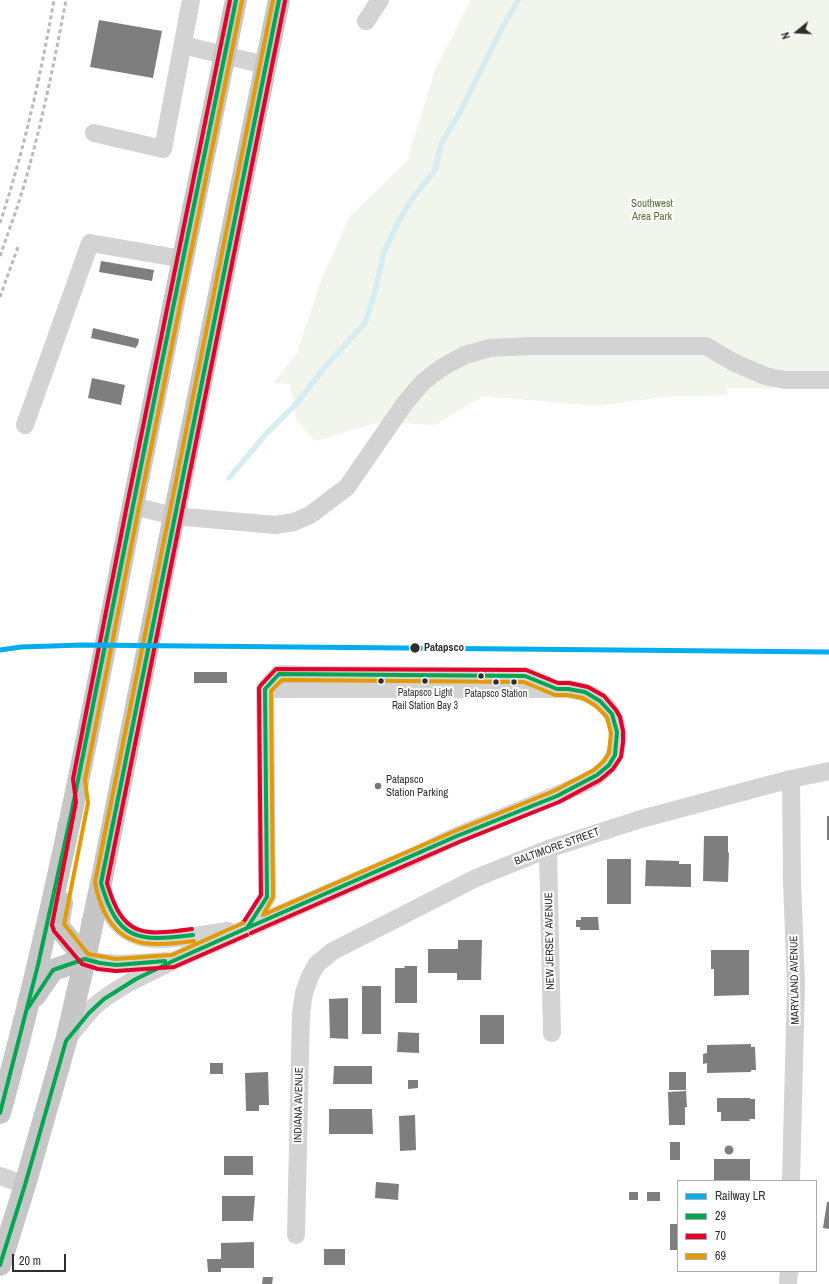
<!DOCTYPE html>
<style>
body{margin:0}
#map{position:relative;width:829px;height:1284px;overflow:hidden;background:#fff;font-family:"Archivo Narrow",sans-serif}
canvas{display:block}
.legend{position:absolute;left:677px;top:1180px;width:140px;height:92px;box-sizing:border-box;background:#fff;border:1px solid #ababab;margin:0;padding:5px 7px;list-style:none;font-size:12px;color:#2e2e2e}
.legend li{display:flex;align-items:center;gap:8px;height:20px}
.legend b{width:20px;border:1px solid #ababab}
.north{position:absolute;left:777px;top:12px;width:40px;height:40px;-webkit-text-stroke:3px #fff;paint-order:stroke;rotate:252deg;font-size:11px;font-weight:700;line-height:16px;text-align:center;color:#2e2e2e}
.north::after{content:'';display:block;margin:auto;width:14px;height:18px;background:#2e2e2e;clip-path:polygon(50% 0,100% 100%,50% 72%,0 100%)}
.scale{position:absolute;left:12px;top:1254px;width:54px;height:18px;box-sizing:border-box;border:2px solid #2e2e2e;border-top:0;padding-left:5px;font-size:12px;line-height:14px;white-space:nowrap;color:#2e2e2e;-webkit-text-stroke:3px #fff;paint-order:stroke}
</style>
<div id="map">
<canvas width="829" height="1284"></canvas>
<ul class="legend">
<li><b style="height:5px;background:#00aeef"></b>Railway LR</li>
<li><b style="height:5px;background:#00a651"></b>29</li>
<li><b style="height:5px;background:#e4002b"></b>70</li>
<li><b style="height:5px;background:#e39a05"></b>69</li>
</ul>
<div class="north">N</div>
<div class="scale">20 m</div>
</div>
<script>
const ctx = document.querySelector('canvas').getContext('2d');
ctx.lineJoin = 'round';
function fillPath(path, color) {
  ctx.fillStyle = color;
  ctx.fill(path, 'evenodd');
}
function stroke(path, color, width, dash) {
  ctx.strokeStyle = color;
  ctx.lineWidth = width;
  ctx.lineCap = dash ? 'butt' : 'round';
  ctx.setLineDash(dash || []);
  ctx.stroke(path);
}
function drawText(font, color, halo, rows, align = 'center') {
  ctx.font = font + ' "Archivo Narrow",sans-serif';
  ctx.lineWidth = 4;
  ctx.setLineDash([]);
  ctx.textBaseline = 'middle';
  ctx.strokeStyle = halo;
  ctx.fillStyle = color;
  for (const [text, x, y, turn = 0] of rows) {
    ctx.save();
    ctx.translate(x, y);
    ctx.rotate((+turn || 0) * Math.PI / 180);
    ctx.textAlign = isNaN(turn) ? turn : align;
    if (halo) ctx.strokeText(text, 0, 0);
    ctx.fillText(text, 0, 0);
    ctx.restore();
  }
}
fillPath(new Path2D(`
 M 471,0 L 829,0 L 829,389 L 726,388 L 728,395 L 662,397 L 597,406 L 483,396 L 435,425 L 379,422 L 315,441 L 296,420 L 290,384 L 273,383 L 297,354 L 319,285 L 350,216 L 407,161 L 435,70 Z`), '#f2f5eb');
stroke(new Path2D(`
 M 229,478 L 266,434 L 297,403 L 324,368 L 365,323 L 375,292 L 384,252 L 397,224 L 412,199 L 435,170 L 442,142 L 459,114 L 501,30 L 518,0`), '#d6edf3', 5.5);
fillPath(new Path2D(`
 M 99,20 L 162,31 L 153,78 L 90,67 Z
 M 101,261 L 154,270 L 152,281 L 99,272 Z
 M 93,328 L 139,339 L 138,345 L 137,345 L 136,348 L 91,338 Z
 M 92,378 L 125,385 L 121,405 L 88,398 Z
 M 194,672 L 227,672 L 227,683 L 194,683 Z
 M 827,816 L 829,816 L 829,840 L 827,840 Z
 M 704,836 L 728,836 L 728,852 L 729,853 L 728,882 L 703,881 Z
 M 607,859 L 631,859 L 631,904 L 607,904 Z
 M 646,860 L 679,861 L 679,864 L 691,864 L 691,887 L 645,886 Z
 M 581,917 L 598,917 L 599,930 L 580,930 L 580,927 L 576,927 L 576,920 L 581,920 Z
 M 458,940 L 482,940 L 481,980 L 457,980 L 457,973 L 428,973 L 428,949 L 458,949 Z
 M 711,950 L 749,950 L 749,995 L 714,996 L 714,969 L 711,969 Z
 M 404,966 L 417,966 L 417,1003 L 395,1003 L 395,968 L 405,968 Z
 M 362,986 L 381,986 L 381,1034 L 362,1034 Z
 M 348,998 L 348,1039 L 330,1038 L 329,999 Z
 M 480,1015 L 504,1015 L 504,1044 L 480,1044 Z
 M 398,1032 L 419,1033 L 419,1053 L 397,1052 Z
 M 751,1044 L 751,1047 L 755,1047 L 756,1070 L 751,1070 L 751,1072 L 707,1073 L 707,1063 L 703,1064 L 703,1054 L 707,1053 L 707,1045 Z
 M 210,1063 L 223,1063 L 223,1074 L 210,1074 Z
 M 334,1066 L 372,1066 L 372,1084 L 333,1084 Z
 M 268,1072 L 269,1105 L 259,1105 L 259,1111 L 246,1111 L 245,1073 Z
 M 669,1072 L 686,1072 L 686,1090 L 669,1090 Z
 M 408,1080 L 418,1080 L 418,1088 L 408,1089 Z
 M 686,1091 L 687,1107 L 685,1107 L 685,1125 L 669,1125 L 668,1092 Z
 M 717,1098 L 750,1098 L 750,1099 L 755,1099 L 755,1119 L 749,1119 L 750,1121 L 721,1121 L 721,1112 L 717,1112 Z
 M 329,1109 L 372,1109 L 373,1134 L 329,1134 Z
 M 415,1115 L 416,1150 L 400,1151 L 399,1116 Z
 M 670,1142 L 680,1142 L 680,1160 L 670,1160 Z
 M724.5 1150a4.5 4.5 0 1 1 9 0a4.5 4.5 0 1 1-9 0Z
 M 224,1156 L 253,1156 L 253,1175 L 224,1175 Z
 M 714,1159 L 750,1159 L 750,1181 L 714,1181 Z
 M 376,1182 L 399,1184 L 398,1200 L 375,1198 Z
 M 629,1192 L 638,1192 L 638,1200 L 629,1200 Z
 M 647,1192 L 660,1192 L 660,1201 L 647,1201 Z
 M 222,1196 L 255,1196 L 253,1221 L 222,1221 Z
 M 827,1202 L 829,1202 L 829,1229 L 823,1228 Z
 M 670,1224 L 678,1224 L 678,1250 L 670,1250 Z
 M 254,1242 L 254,1268 L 221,1268 L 221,1272 L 208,1272 L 207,1259 L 221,1259 L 221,1243 Z
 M 324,1249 L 345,1249 L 345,1265 L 324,1265 Z
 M 263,1277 L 273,1277 L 272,1284 L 262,1284 Z`), '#7e7e7e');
stroke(new Path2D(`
 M 366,21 L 380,0
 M 183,45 L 265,65
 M 94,133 L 163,149 L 191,0
 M 25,425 L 90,243 L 183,259
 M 133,506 L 174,516 L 275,525 L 294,522 L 310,515 L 347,487 L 405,403 L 423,382 L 441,368 L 465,355 L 490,348 L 529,346 L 706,346 L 733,362 L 765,376 L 785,380 L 829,380
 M 791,779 L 792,881 L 796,985 L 791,1181
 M 548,849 L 552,1033
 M 101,883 C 105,895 107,910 115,920 C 122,928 131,934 140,937 C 160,943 206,934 228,931
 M 247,929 L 267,897 L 265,689 L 279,674 L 320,675 L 525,676 L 547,685
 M 85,959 C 113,967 137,963 165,961
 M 66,1040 C 76,1029 85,1015 96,1005 C 118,986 147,974 173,961 C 253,926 332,891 412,857 C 428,850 443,842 459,835 C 485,824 511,814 537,803 C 555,796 582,786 598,775 C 623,757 625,719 599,700 C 590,693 580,691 568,689 L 265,689
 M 0,1176 L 25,1185
 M 296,1235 L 301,1013 L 304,993 L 310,976 L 317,964 L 333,951 L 476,878 L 548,849 L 641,819 L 791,779 L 829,771
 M 788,1284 L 789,1271`), '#d3d3d3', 18);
stroke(new Path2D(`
 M 62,903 L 58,925 L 59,927 L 85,959
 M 35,996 L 53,970 L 85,959
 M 0,1113 C 54,916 92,715 131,515 C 165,343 201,172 236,0
 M 0,1265 L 25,1185 L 66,1041 L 85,959 L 101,883 L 174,516 L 279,0`), '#c6c6c6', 22);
stroke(new Path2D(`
 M 0,223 C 24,150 41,75 54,0
 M 0,256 C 6,239 12,222 18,205 C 39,138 53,69 66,0
 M 0,297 L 19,244`), '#bababa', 3, [4, 3]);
stroke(new Path2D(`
 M 279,674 L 525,676 L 557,689 L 568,689 L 585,692 L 600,701 L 612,714 L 617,732 L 615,755 L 609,765 L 597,775 L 557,796 L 457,836 L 247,928 L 267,897 L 265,689 Z
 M 193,935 C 137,942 118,941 101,883 L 279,0
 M 28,1008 L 53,970 L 85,959 L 100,963 L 116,965 L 165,961
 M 0,1113 L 38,965 L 71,815 L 157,386 L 236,0
 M 0,1265 L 25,1185 L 66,1041 L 89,1013 L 104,999 L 136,979 L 173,961 L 247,928`), '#00a651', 4);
stroke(new Path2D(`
 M 230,0 L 127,505 L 73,779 L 76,802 L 52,925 L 54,931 L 82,964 L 98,969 L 116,971 L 174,967 L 247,935
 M 243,923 L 261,895 L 259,688 L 261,685 L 276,669 L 526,670 L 558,683 L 569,683 L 588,687 L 604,696 L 616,710 L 620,717 L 623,731 L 623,742 L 621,757 L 613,769 L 600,780 L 559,802 L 459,842 L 251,933
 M 192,929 C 141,936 123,937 107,883 L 285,1`), '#e4002b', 4);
stroke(new Path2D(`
 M 242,1 L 139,507 L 85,780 L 88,803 L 64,924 L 88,954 L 116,959 L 172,955 L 243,923
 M 282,680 L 524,682 L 555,695 L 567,695 L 583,698 L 596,706 L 607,717 L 611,733 L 609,753 L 604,761 L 594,770 L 554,791 L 455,831 L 263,915 L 273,897 L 271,691 Z
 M 194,941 C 162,945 129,951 109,920 C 102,909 97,895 95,882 L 273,0`), '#e39a05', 4);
stroke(new Path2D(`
 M 0,650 L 21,647 L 82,645 L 829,652`), '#00aeef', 5);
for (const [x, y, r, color] of [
 [415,648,5.5,"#2e2e2e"],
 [481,676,3.5,"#2e2e2e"],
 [381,681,3.5,"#2e2e2e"],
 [425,681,3.5,"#2e2e2e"],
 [496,682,3.5,"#2e2e2e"],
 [514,682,3.5,"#2e2e2e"],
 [378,786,4,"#777"]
]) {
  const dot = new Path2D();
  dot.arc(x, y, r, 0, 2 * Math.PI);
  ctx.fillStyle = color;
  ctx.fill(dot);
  stroke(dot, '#fff', 1.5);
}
drawText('10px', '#2e2e2e', '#fff', [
 ["Patapsco Light",425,693],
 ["Rail Station Bay 3",425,706],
 ["Patapsco Station",496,694]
]);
drawText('11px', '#596e38', '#fff', [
 ["Southwest",652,204],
 ["Area Park",652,217]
]);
drawText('bold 11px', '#2e2e2e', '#fff', [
 ["Patapsco",424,648]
], 'left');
drawText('11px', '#2e2e2e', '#fff', [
 ["Patapsco",386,780],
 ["Station Parking",386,793]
], 'left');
drawText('11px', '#2e2e2e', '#fff', [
 ["BALTIMORE STREET",557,847,-20],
 ["NEW JERSEY AVENUE",550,941,-91],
 ["MARYLAND AVENUE",795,980,-91],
 ["INDIANA AVENUE",299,1105,-89]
]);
</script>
